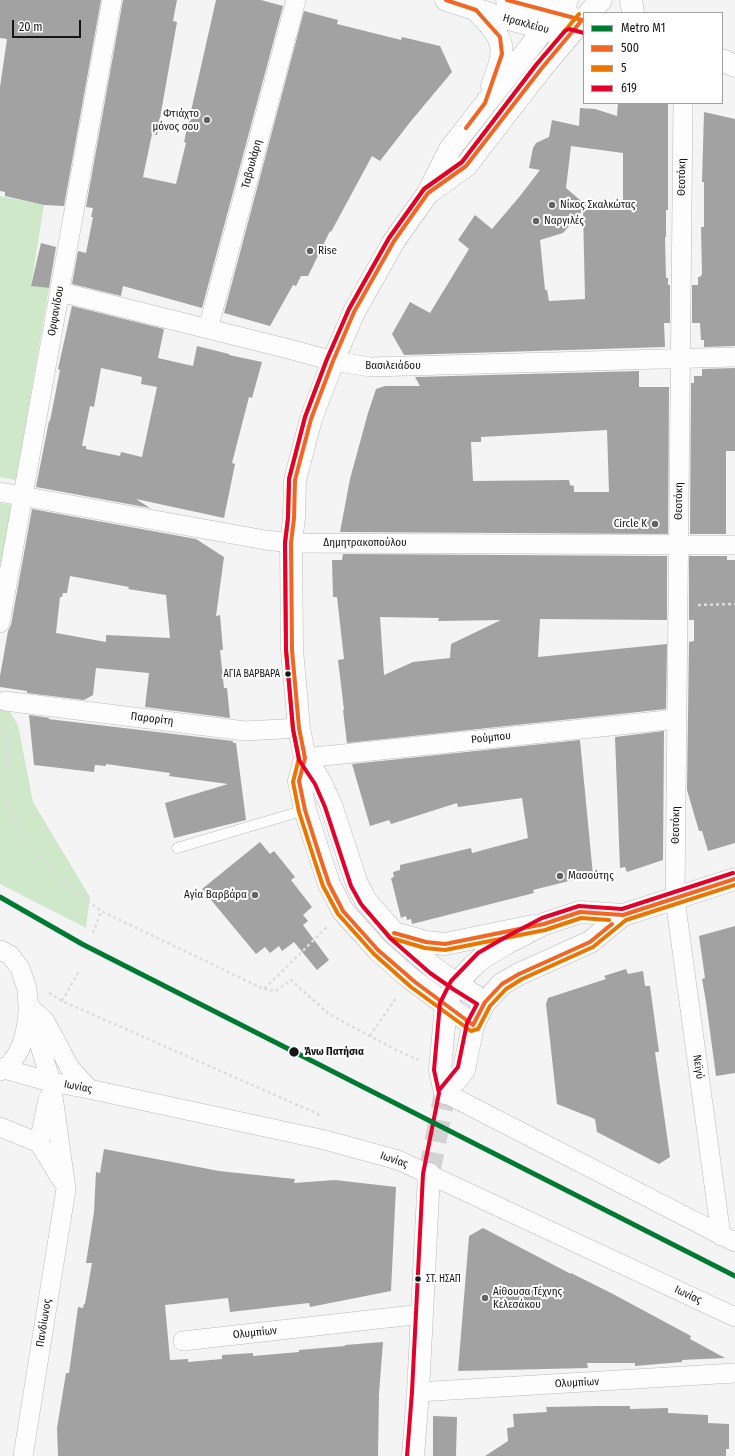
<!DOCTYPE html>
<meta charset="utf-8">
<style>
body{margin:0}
#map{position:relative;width:735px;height:1456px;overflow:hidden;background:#f4f4f4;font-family:"Fira Sans Condensed",sans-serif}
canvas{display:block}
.legend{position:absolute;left:583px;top:12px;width:140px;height:92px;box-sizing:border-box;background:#fff;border:1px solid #a1a1a2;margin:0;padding:5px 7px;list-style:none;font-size:12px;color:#151516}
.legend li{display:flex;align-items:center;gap:8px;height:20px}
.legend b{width:20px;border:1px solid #a1a1a2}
.scale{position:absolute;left:12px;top:20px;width:69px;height:18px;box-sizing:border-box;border:2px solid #151516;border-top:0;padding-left:5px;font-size:12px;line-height:14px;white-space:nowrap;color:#151516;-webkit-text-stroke:3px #fff;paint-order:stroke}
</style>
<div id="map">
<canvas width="735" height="1456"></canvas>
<ul class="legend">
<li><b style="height:5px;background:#007a33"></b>Metro Μ1</li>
<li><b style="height:5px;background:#f26522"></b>500</li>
<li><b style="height:5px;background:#ea7600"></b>5</li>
<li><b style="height:5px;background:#e4002b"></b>619</li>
</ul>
<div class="scale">20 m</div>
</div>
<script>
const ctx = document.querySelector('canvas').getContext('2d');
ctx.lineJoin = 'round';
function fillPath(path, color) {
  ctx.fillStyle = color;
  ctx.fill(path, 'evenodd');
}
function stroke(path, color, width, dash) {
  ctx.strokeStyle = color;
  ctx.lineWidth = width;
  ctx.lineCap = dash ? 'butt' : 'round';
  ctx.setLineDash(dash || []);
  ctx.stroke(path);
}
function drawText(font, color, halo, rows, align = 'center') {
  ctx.font = font + ' "Fira Sans Condensed",sans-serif';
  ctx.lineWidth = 4;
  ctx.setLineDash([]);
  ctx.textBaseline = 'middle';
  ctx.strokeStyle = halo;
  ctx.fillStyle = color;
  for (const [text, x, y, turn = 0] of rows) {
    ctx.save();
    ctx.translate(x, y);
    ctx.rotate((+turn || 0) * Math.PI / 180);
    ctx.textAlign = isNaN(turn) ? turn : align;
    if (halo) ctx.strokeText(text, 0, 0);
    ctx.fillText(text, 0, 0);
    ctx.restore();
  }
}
fillPath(new Path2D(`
 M 0,196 L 44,205 L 31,286 L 49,288 L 16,480 L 0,477 Z
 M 0,503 L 12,505 L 0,580 Z
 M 0,696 L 18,725 L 33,802 L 90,897 L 86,928 L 0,884 Z`), '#cee8c9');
fillPath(new Path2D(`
 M 0,0 L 101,0 L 64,206 L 44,205 L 5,196 L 5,192 L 0,191 L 0,87 L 7,39 L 0,38 Z
 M 123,0 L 177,0 L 173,21 L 177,22 L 157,135 L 152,134 L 143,177 L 176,184 L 186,143 L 184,142 L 216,0 L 261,0 L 283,6 L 202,308 L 123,286 L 121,296 L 72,284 L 78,251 L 86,253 L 93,217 L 91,217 L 93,208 L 86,207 Z
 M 304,11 L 338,20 L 337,24 L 401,40 L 402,37 L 440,46 L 452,72 L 411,121 L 380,161 L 372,156 L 331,232 L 330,231 L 308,276 L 301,276 L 296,286 L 293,285 L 270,326 L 224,313 Z
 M 618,103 L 668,103 L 668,210 L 666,210 L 666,237 L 665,237 L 666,278 L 668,278 L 668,285 L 670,285 L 670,323 L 664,323 L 665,347 L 404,355 L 392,334 L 410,302 L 430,313 L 469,249 L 458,240 L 475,215 L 492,229 L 520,196 L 540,170 L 529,168 L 533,148 L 536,143 L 549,137 L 552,120 L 579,126 L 580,108 L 595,109 L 617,116 ZM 571,146 L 623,153 L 623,210 L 583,210 L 587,206 L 566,188 ZM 583,210 L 585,299 L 549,301 L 547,290 L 545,290 L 540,240 L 563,233 Z
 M 704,112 L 735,119 L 735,346 L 704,347 L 704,340 L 701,340 L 700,323 L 692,323 L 692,285 L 698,285 L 698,277 L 700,277 L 702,274 L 701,227 L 704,227 L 704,182 L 702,182 Z
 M 41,243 L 56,247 L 49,288 L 31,286 Z
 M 72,306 L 164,329 L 158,358 L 193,366 L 197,346 L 229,354 L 229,355 L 262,362 L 252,398 L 249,397 L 232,463 L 235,464 L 224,518 L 136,499 L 150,508 L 36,487 L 49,421 L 50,421 L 60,370 L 58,369 ZM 101,368 L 142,377 L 141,384 L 157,387 L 142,457 L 121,452 L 120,456 L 86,449 L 86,446 L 82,446 L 90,406 L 94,407 Z
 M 735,368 L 735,451 L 726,451 L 726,534 L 690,534 L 691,383 L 694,383 L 694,376 L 702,376 L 702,369 Z
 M 639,371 L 639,387 L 669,387 L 668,534 L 340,532 L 350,479 L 368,413 L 376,389 L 385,386 L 420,386 L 415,377 ZM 607,430 L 609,492 L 574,492 L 574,486 L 570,485 L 569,480 L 473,481 L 471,442 L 481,442 L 481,437 Z
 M 32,509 L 196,539 L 224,557 L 216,616 L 220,615 L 223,650 L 220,650 L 224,688 L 227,688 L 230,718 L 145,707 L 149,673 L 96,668 L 93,695 L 84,700 L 27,693 L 27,691 L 0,687 L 0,676 L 8,631 L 11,625 ZM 70,576 L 129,587 L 128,589 L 166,595 L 170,638 L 106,635 L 106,642 L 56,633 L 60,597 L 62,597 L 63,593 L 67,593 Z
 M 343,554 L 667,556 L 667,620 L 540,619 L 538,657 L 667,644 L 666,709 L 347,743 L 343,710 L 344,710 L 338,660 L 344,659 L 337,597 L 333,597 L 332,560 L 342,560 ZM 380,617 L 439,618 L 438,621 L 501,620 L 451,644 L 450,658 L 413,662 L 384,675 Z
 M 689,556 L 727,556 L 727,560 L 735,560 L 735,843 L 708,851 L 702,831 L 699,831 L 687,790 L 689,642 L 694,641 L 694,620 L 689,620 Z
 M 29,715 L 50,718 L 48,719 L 233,741 L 233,743 L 236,743 L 246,820 L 174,838 L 165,803 L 228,784 L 169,776 L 170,773 L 106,764 L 106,766 L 95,765 L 94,772 L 34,765 Z
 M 664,731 L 663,860 L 627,872 L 625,867 L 620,868 L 615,737 Z
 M 580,740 L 593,875 L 533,890 L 534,893 L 412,924 L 411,919 L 407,920 L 406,916 L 401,918 L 391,878 L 394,877 L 393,872 L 400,870 L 400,865 L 471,848 L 472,853 L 528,838 L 522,798 L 458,807 L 457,803 L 391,824 L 389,820 L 370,826 L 352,764 Z
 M 260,842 L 270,854 L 274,851 L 295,877 L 291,880 L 312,907 L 303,915 L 308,921 L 303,925 L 329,960 L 317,970 L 294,942 L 282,951 L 279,946 L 270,953 L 265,947 L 256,954 L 202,889 Z
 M 735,926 L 735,1073 L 716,1076 L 706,1002 L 702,979 L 705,978 L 699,936 Z
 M 626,969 L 628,974 L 643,971 L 645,986 L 650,986 L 659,1052 L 655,1052 L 670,1157 L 659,1164 L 597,1132 L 595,1119 L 557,1104 L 546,1004 L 548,998 L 606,979 L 604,976 Z
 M 104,1149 L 219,1171 L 295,1179 L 294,1183 L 335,1180 L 396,1187 L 391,1291 L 310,1307 L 309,1303 L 230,1312 L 228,1298 L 165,1305 L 170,1360 L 188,1359 L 188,1362 L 222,1359 L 222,1355 L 253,1353 L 253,1356 L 299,1352 L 299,1350 L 345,1346 L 345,1345 L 383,1342 L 379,1394 L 378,1456 L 58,1456 L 57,1428 L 66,1373 L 69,1373 L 78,1307 L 83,1308 L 84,1304 L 85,1304 L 92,1263 L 86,1263 L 94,1212 L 96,1172 L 100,1173 Z
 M 483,1228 L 571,1274 L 571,1273 L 613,1294 L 691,1336 L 690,1339 L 725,1358 L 682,1360 L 682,1362 L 635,1366 L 635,1363 L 587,1363 L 588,1368 L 458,1371 L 469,1236 Z
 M 599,1406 L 630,1406 L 630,1409 L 668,1408 L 668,1413 L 708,1415 L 708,1423 L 729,1424 L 729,1449 L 726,1449 L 726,1456 L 485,1456 L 508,1441 L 507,1428 L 514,1427 L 513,1414 L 547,1412 L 546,1407 Z
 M 433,1416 L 457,1417 L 456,1456 L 433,1456 Z`), '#a2a2a2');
stroke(new Path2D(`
 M 429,1174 L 445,1093`), '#d3d3d3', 22, [22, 11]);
const lane = new Path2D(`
 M 177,848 L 305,810`);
const street = new Path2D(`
 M 683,103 L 675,899 L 721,1236
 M 60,292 L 289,349 L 333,361 L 370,367 L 735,357
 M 208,329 L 296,0
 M 0,492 L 265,540 L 291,543 L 735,545
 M 0,623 L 112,0
 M 5,701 L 245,731 L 299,728
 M 305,758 L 677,719
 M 0,950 L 10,955 L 20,968 L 27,989 L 28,1006 L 51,1082 L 66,1189 L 23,1456
 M 31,1008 L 45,1021 L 70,1068 L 89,1089
 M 0,1068 L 51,1082 L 89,1089 L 325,1140 L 398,1160 L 735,1317
 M 0,1071 C 21,1060 26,1034 28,1013
 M 445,1093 L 735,1242
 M 48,1099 L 39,1143 L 61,1179
 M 0,1127 L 39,1143
 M 183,1341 L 422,1314
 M 418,1392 L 735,1373`);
const secondary = new Path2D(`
 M 446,0 L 494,15 L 556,32
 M 507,0 L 569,16
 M 631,0 L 633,13
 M 476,10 C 506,41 507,46 492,86
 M 589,13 L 601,0
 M 722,60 L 735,66
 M 431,191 L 466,166 L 541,69 L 584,18
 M 305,758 L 299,781 L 305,810 L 329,884 L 343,911 L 378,950 L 406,975 L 473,1025
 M 398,934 L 426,942 L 445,944 L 533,926
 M 485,1002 L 456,984 L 434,968 L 394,933 L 366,901 L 357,884 L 331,805 L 320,781 L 305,758 L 299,728 L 292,650 L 291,543 L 294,518 L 295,480 L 311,419 L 333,361 L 354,312 L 394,241 L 428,193 L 450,149 L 567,0`);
const primary = new Path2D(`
 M 445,1093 L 440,1070 L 446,1004 L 456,984 L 473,966 L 482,958 L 507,943 L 544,924 L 580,912 L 623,915 L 735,879
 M 445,1093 L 464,1070 L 473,1025 L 485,1002 L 502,984 L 519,974 L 590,942 L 623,915
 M 413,1456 L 418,1392 L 429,1174`);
stroke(lane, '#bababa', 11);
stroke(street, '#bababa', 20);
stroke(secondary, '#bababa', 23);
stroke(primary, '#bababa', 23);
stroke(new Path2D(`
 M 698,605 L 735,604
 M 5,722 L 7,804 L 26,837 L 58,879 L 101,911 L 264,989 L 327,927
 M 93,933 L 101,911
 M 264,989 L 276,991 L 291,980 L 329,1014 L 396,1050 L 419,1060
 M 49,993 L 62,1001 L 318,1114 L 319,1118
 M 62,1001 L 79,971
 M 370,1036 L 396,998`), '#ddddde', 2.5, [3, 3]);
stroke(lane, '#fdfdfd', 10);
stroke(street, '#fdfdfd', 19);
stroke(secondary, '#fdfdfd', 22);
stroke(primary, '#fdfdfd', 22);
stroke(new Path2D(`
 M 446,0 L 476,10 L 500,37 L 502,54 L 485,103 L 466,128
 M 507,0 L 582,20
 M 394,933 L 426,942 L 445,944 L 544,924 L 580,912 L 623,915 L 735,879
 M 473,1025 L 415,982 L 378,950 L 343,911 L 329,884 L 321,860 L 305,810 L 299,781 L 305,758 L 299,728 L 292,650 L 291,543 L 294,518 L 295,480 L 311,419 L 333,361 L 354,312 L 394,241 L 428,193 L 466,166 L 541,69 L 582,20
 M 473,1025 L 485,1002 L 502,984 L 519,974 L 590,942 L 612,924`), '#f26522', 4);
stroke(new Path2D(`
 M 579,14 L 536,65 L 462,162 L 424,189 L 389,238 L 349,309 L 327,359 L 305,417 L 289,479 L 288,518 L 285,543 L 286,650 L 293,729 L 299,758 L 293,782 L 299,812 L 315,862 L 323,886 L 338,914 L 374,954 L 411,987 L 471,1031 L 478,1029 L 490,1006 L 506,989 L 522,979 L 593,947 L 626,920 L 735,885
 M 363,907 L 391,938 L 425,948 L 445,950 L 545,930 L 581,918 L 609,920`), '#ea7600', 4);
stroke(new Path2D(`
 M 440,1089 L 458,1067 L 467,1023 L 477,1004 L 453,989 L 430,973 L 390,938 L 361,904 L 351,886 L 325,807 L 315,784 L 299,760 L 293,729 L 286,650 L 285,543 L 288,518 L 289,479 L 305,417 L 327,359 L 349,309 L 389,238 L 424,189 L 462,162 L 536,65 L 565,31 L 569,29 L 584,33
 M 407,1456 L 412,1392 L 423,1174 L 439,1093 L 434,1070 L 440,1003 L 451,981 L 478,953 L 504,938 L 542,918 L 579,906 L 622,909 L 733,873`), '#e4002b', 4);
stroke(new Path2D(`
 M 0,897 L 82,944 L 735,1276`), '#007a33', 5);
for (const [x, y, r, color] of [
 [207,120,4,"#636364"],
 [552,205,4,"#636364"],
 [536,221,4,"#636364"],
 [310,251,4,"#636364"],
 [655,524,4,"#636364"],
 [288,674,3.5,"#151516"],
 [560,876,4,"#636364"],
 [255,895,4,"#636364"],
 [294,1052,5.5,"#151516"],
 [418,1279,3.5,"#151516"],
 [485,1298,4,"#636364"]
]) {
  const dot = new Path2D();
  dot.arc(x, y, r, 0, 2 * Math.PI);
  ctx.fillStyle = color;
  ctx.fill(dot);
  stroke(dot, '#fff', 1.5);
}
drawText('10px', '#151516', '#fff', [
 ["ΑΓΙΑ ΒΑΡΒΑΡΑ",280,674],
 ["ΣΤ. ΗΣΑΠ",426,1279,"left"]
], 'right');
drawText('11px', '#151516', '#fff', [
 ["Ηρακλείου",526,24,15],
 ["Ταβουλάρη",252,164,-75],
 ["Θεοτόκη",682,177,-89],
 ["Ορφανίδου",56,311,-80],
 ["Βασιλειάδου",393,366],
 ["Θεοτόκη",679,501,-89],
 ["Δημητρακοπούλου",365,543],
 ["Παρορίτη",152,719,7],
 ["Ρούμπου",491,738,-6],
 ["Θεοτόκη",676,825,-89],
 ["Νεϊγύ",698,1067,82],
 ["Ιωνίας",78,1087,11],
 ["Ιωνίας",394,1160,19],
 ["Ιωνίας",688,1295,25],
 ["Πανδίωνος",44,1323,-81],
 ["Ολυμπίων",255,1333,-6],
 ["Ολυμπίων",577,1383,-3]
]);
drawText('11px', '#151516', '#fff', [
 ["Φτιάχτο",199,114,"right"],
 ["μόνος σου",199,127,"right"],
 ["Νίκος Σκαλκώτας",560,205],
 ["Ναργιλές",544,221],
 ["Rise",318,251],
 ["Circle K",647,524,"right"],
 ["Μασούτης",568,876],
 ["Αγία Βαρβάρα",247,895,"right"],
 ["Αίθουσα Τέχνης",493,1292],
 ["Κελεσάκου",493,1305]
], 'left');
drawText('bold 11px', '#151516', '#fff', [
 ["Άνω Πατήσια",304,1052]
], 'left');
</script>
